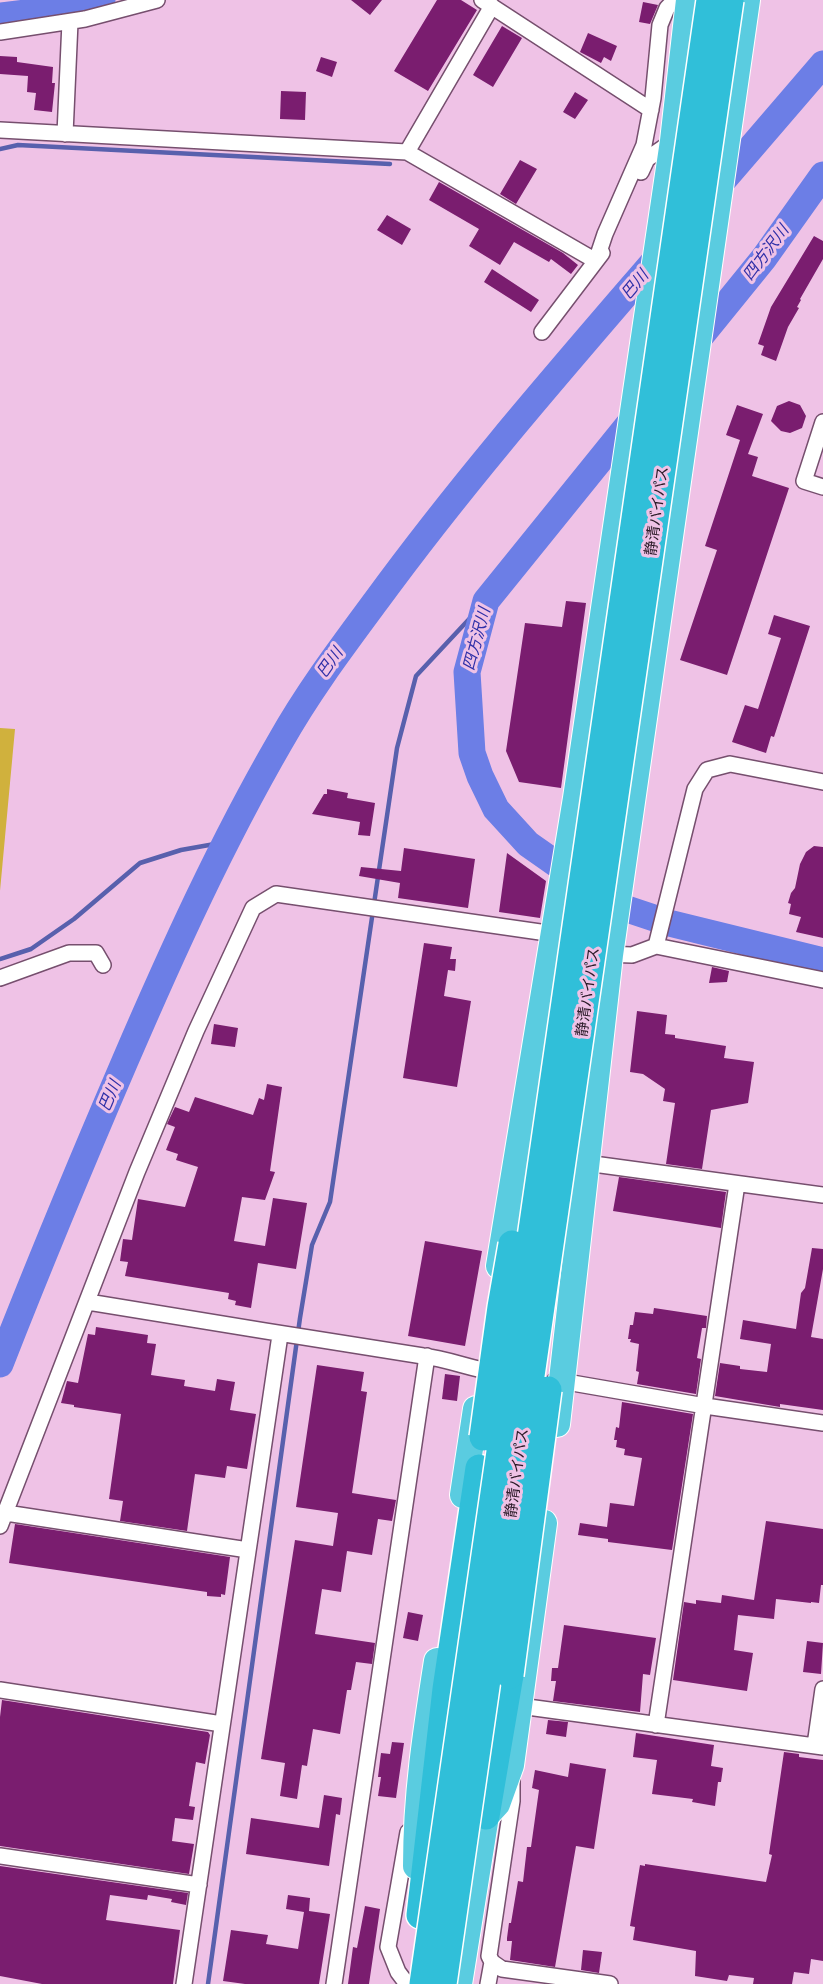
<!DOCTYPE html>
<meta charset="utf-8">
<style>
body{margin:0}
canvas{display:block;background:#efc2e6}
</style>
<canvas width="823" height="1984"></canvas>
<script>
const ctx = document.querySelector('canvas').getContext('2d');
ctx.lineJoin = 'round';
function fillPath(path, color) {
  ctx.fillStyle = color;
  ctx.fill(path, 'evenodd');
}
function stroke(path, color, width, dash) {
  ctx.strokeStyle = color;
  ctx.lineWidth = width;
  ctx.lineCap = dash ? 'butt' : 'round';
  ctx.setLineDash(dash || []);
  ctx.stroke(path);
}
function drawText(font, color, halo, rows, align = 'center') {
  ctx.font = font + ' Mulish,"Noto Sans JP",sans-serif';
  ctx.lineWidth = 6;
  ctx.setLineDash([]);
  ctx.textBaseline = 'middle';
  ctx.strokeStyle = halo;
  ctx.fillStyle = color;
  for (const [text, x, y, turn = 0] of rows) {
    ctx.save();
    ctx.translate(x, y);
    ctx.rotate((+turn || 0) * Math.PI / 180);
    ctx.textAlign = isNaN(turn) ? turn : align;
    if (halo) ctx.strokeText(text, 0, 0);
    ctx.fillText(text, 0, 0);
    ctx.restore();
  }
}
fillPath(new Path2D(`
 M 0,728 L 15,729 L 0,891 Z`), '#d0b13d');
stroke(new Path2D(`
 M 0,149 L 18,145 L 390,164
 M 0,959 L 31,949 L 74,919 L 140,863 L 181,850 L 226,842
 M 208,1984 L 300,1318 L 312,1245 L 330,1202 L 397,748 L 416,676 L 486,601`), '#5860ad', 4.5);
stroke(new Path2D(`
 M 0,16 L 60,9 L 102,0
 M 713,192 L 823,64
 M 691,348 L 764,258 L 823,175
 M 638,413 L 486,601 L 467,672 L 472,753 L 480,776 L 496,809 L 528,844 L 615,905 L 669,923 L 823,961
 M 0,1364 C 40,1262 82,1161 125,1061 C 172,952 221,844 280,742 C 308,692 342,647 376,601 C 465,479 565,365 663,251`), '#6c7ee6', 27);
fillPath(new Path2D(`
 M 351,0 L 382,0 L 370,15 Z
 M 437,0 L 461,0 L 477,10 L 428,91 L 394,71 Z
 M 643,2 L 658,5 L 650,24 L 639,22 Z
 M 502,26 L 522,38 L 493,87 L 473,75 Z
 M 588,33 L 617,46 L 611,61 L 604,57 L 601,63 L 580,52 Z
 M 0,56 L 17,57 L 17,62 L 53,67 L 52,83 L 55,83 L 52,112 L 34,110 L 36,93 L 27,92 L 28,76 L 0,74 Z
 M 321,57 L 337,62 L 332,77 L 316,71 Z
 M 281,91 L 306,92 L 305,120 L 280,119 Z
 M 575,92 L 588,100 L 575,119 L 563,112 Z
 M 520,160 L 537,169 L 516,204 L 500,194 Z
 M 439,182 L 563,253 L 578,265 L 571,274 L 551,259 L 549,262 L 514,242 L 500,265 L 469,246 L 479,229 L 429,200 Z
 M 387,215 L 411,229 L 402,245 L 377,230 Z
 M 814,236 L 823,241 L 823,259 L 800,299 L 801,300 L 797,307 L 799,308 L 788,327 L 776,361 L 761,355 L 764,346 L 758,344 L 771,307 Z
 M 492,269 L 539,300 L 531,312 L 484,282 Z
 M 789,401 L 800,405 L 806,416 L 802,428 L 790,433 L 781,431 L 771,421 L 777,406 Z
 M 737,405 L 763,414 L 748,454 L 758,457 L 752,476 L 789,488 L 727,675 L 680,660 L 717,550 L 705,546 L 740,440 L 726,435 Z
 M 566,601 L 586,603 L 561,788 L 519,782 L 506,751 L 525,623 L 562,627 Z
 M 774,615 L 810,626 L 774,737 L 771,736 L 766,753 L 732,742 L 745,705 L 758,709 L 781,638 L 768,634 Z
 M 327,789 L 348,793 L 347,798 L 375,803 L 370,836 L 358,835 L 360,822 L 312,814 L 324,794 L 327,794 Z
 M 814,846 L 823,847 L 823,938 L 796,932 L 801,917 L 789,914 L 791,904 L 788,903 L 791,893 L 795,888 L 800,864 L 806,852 Z
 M 404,848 L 475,859 L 468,908 L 398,898 L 400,883 L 359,876 L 361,867 L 401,871 Z
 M 507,853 L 546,881 L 540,918 L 499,912 Z
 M 424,943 L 452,947 L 450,959 L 456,959 L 455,971 L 448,970 L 444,996 L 471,1001 L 457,1087 L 403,1078 Z
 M 712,967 L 729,971 L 727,982 L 709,983 Z
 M 637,1011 L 667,1015 L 665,1034 L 675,1035 L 675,1038 L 726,1046 L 724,1058 L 754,1062 L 748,1103 L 711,1110 L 702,1169 L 666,1164 L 675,1103 L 663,1101 L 665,1089 L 643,1074 L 630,1072 Z
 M 214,1024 L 238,1028 L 235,1047 L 211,1044 Z
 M 267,1084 L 282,1087 L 270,1171 L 275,1172 L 265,1200 L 242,1197 L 234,1241 L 265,1246 L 273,1198 L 307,1203 L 296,1269 L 258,1263 L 251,1308 L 235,1305 L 236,1301 L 228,1299 L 229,1293 L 125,1276 L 128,1262 L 120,1261 L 123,1239 L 132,1240 L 138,1199 L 185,1207 L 198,1167 L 176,1160 L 178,1154 L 166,1150 L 175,1127 L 167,1124 L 175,1107 L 189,1112 L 195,1097 L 253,1115 L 259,1098 L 264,1100 Z
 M 619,1177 L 726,1192 L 721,1228 L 613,1211 Z
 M 425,1241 L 482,1251 L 465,1346 L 408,1336 Z
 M 812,1248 L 823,1249 L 823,1269 L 811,1337 L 823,1339 L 823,1410 L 780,1404 L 780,1407 L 715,1396 L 720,1363 L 740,1366 L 740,1369 L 767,1372 L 771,1344 L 740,1339 L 743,1320 L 796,1329 L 801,1293 L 805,1288 Z
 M 654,1308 L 707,1316 L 706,1328 L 702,1328 L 697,1358 L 701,1359 L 696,1394 L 637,1384 L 639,1372 L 636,1371 L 639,1344 L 630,1342 L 631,1339 L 628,1339 L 630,1325 L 633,1325 L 635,1312 L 653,1314 Z
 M 96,1327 L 148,1335 L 147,1343 L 156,1344 L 151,1375 L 185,1380 L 184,1386 L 215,1391 L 217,1379 L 235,1382 L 230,1410 L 256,1414 L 247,1469 L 227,1466 L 225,1478 L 195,1474 L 187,1531 L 120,1521 L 123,1501 L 109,1499 L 121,1414 L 74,1407 L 74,1405 L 61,1403 L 67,1381 L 78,1383 L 88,1334 L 95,1335 Z
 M 317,1365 L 364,1372 L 361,1391 L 367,1392 L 352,1493 L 396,1500 L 392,1521 L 378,1519 L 372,1555 L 347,1551 L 341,1592 L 322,1589 L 315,1634 L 375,1643 L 372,1664 L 356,1662 L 351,1690 L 347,1690 L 340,1734 L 313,1729 L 307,1766 L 302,1765 L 297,1799 L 280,1796 L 285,1763 L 261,1759 L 295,1540 L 333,1546 L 338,1513 L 296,1507 Z
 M 445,1374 L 460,1376 L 457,1401 L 442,1399 Z
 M 622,1402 L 693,1414 L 672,1550 L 608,1542 L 608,1539 L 578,1535 L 580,1523 L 607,1527 L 610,1503 L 634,1506 L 642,1458 L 624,1455 L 625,1449 L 616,1447 L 617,1440 L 614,1440 L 616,1427 L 619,1428 Z
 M 766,1521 L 823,1529 L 823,1585 L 821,1585 L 819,1603 L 811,1602 L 811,1603 L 776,1599 L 774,1619 L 738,1615 L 734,1650 L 753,1653 L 747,1691 L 673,1680 L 684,1602 L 696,1604 L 696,1600 L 721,1603 L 722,1595 L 754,1600 Z
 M 15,1524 L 230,1557 L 225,1595 L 221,1594 L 221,1597 L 207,1596 L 207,1592 L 9,1563 Z
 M 408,1612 L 423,1615 L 418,1641 L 403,1638 Z
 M 564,1625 L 656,1638 L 650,1675 L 643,1674 L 640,1712 L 553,1701 L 556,1681 L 551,1681 L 552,1668 L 558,1668 Z
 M 807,1641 L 823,1643 L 821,1674 L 803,1672 Z
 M 2,1700 L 208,1732 L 210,1735 L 205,1764 L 196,1762 L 189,1806 L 195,1807 L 193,1820 L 175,1818 L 172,1841 L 194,1844 L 189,1874 L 0,1846 L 0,1717 Z
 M 548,1720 L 568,1722 L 566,1737 L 546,1734 Z
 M 636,1733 L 714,1745 L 711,1766 L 723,1768 L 721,1782 L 718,1782 L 715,1806 L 692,1802 L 693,1799 L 652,1794 L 657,1760 L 633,1757 Z
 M 392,1742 L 404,1743 L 396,1798 L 378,1796 L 381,1777 L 378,1777 L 381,1753 L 390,1754 Z
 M 784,1752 L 799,1754 L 799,1757 L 823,1760 L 823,1961 L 811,1959 L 809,1974 L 794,1972 L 792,1984 L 753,1984 L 754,1978 L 729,1975 L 727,1981 L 695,1976 L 696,1951 L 633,1940 L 635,1927 L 630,1926 L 640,1865 L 645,1866 L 645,1864 L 766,1882 L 772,1855 L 769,1854 Z
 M 570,1763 L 606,1769 L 594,1849 L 576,1846 L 555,1967 L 510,1960 L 512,1941 L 507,1941 L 507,1938 L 509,1923 L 511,1923 L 518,1881 L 523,1882 L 527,1847 L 531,1847 L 539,1790 L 532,1788 L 535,1770 L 568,1777 Z
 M 324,1795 L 342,1798 L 340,1815 L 336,1814 L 329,1866 L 246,1854 L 251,1818 L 319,1828 Z
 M 0,1866 L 188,1893 L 186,1905 L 171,1902 L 172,1899 L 148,1895 L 147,1900 L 110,1895 L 106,1920 L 180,1930 L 173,1984 L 42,1984 L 0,1976 Z
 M 288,1895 L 310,1898 L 309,1911 L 330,1914 L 319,1984 L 245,1984 L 223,1981 L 231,1930 L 268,1935 L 266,1944 L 298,1949 L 304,1912 L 286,1909 Z
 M 365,1906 L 380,1909 L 369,1984 L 348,1984 L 353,1947 L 357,1948 Z
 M 583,1950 L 602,1952 L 599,1973 L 581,1970 Z`), '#7a1d6f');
const minor = new Path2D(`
 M 482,0 L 651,110
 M 0,32 L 85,19 L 157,0
 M 0,130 L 407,152 L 596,261 L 605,234 L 644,145 L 653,98 L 660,25 L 667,8 L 675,0
 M 65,134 L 70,22
 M 407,152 L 492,6
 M 641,172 L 647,159 L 673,141
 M 542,332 L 602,253
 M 823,422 L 804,481 L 823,487
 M 656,946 L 695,789 L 707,770 L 730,764 L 823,782
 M 603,954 L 632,955 L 656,946 L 823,980
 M 0,978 L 69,953 L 96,953 L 103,965
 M 586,1163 L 823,1195
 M 88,1302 C 200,1321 311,1338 423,1356 C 449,1359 473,1370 499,1373
 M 555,1380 L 705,1406 L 823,1423
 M 6,1513 L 248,1550
 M 0,1526 L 137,1172 L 196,1031 L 253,908 L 276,894 L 554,934
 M 0,1690 L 222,1724
 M 520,1706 L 823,1747
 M 656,1725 L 737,1184
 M 815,1745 L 823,1689
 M 512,1780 L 512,1801 L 489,1956 L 492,1962 L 502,1969 L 610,1984
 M 0,1856 L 199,1885
 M 184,1984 L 280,1335
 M 334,1984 L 427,1356
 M 407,1984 L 398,1972 L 388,1947 L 408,1832
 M 488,1984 L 492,1962`);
const trunk = new Path2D(`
 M 499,1266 L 576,798 L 673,141 L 689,0
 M 557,1424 L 610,955 L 747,0
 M 463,1495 L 476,1409
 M 416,1866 C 416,1795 426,1731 437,1661
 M 459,1984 L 486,1816 L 497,1804 L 511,1765 L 544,1523`);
const motorway = new Path2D(`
 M 486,1816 L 510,1675
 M 420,1915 L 446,1689 L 479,1468`);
stroke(minor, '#764f6e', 18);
stroke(trunk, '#fff', 28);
stroke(motorway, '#fff', 30);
stroke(minor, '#fff', 15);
stroke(trunk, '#5acce0', 26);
stroke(motorway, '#30bfd9', 27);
const motorwayBridge = new Path2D(`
 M 483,1437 L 501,1307 L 512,1244
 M 510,1675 L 548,1390
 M 423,1984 L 710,0
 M 443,1984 L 730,0`);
stroke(motorwayBridge, '#fff', 30, []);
stroke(motorwayBridge, '#30bfd9', 27);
drawText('15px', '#2a1a27', '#efc2e6', [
 ["静清バイパス",657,511,-82],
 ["静清バイパス",588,992,-82],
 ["静清バイパス",517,1473,-82]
]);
drawText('italic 16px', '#2e2fa7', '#efc2e6', [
 ["四方沢川",766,253,-53],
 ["巴川",635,285,-50],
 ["四方沢川",477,639,-75],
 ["巴川",330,663,-55],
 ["巴川",110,1096,-67]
]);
</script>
